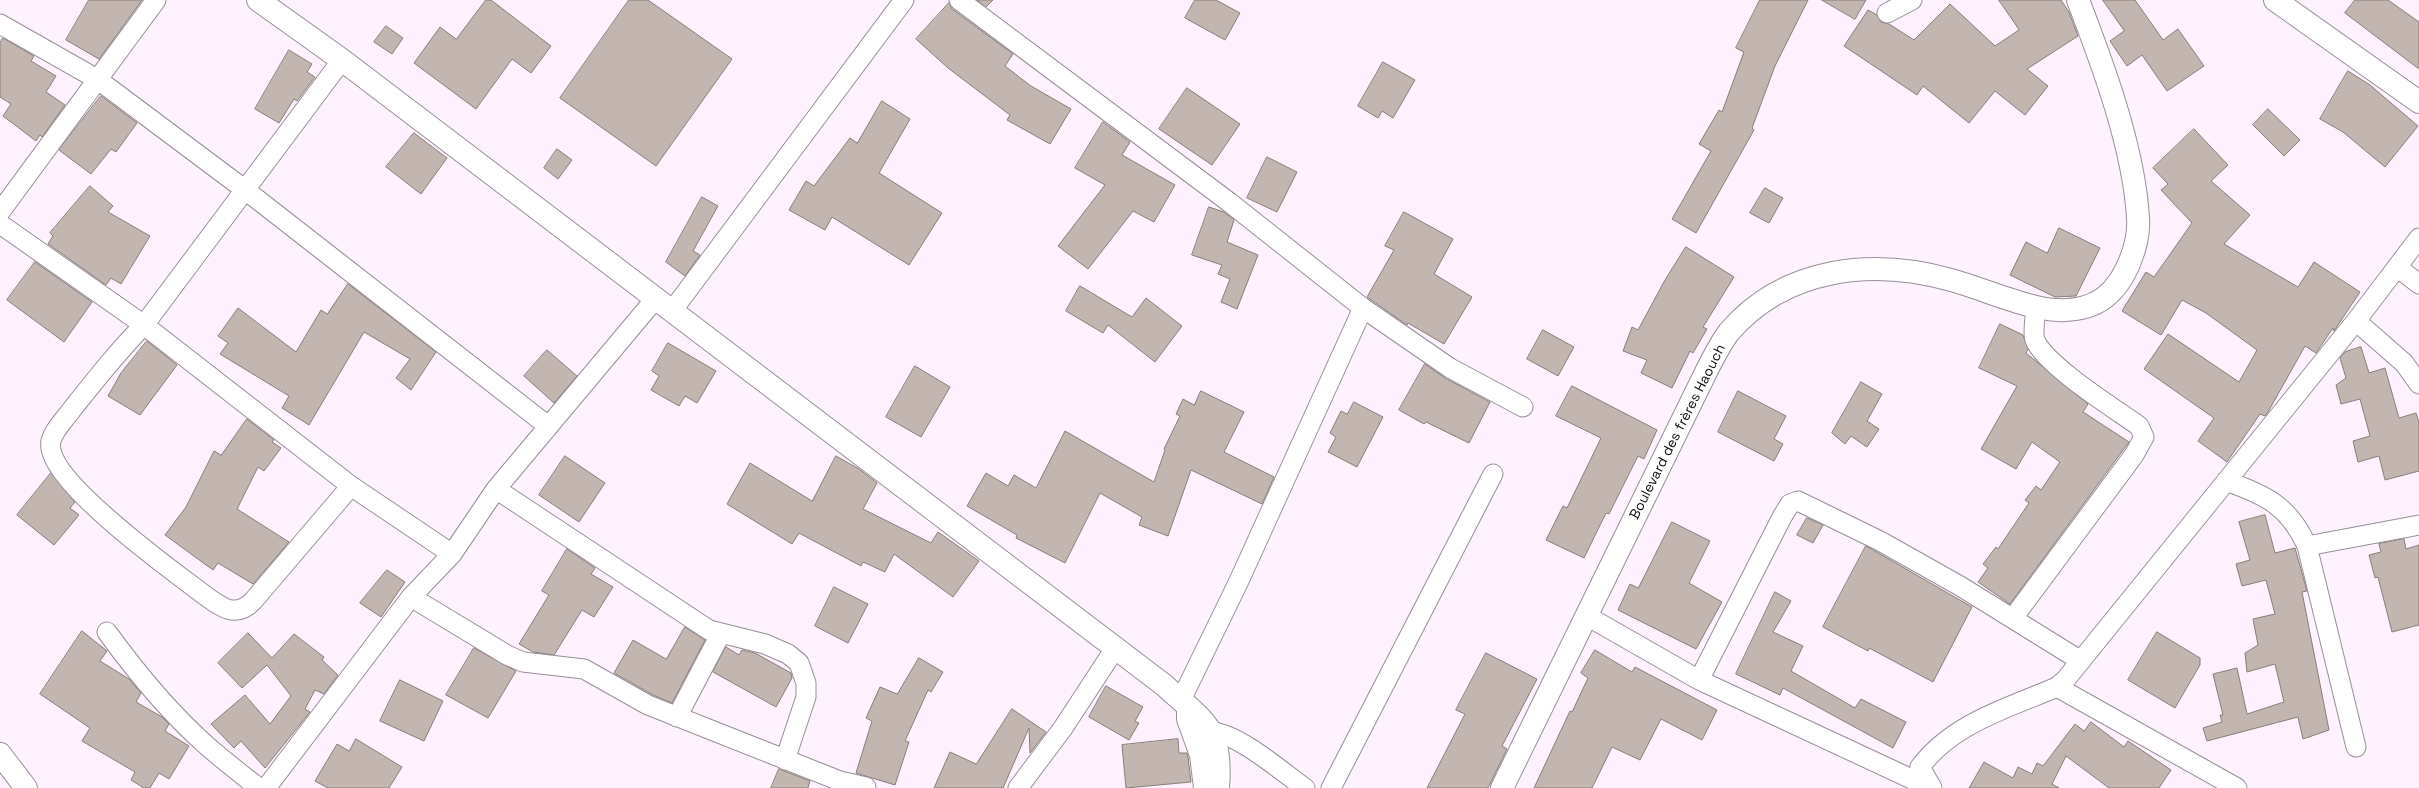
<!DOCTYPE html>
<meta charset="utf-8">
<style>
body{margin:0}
canvas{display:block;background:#fdf2fd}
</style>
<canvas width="2419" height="788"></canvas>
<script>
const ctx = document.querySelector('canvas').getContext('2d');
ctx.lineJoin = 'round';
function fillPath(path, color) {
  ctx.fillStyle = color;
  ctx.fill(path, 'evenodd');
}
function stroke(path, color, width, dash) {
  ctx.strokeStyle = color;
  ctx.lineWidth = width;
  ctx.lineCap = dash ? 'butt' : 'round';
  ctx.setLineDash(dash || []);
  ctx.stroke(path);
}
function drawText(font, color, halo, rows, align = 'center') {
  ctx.font = font + ' "Space Grotesk",sans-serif';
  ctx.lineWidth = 3.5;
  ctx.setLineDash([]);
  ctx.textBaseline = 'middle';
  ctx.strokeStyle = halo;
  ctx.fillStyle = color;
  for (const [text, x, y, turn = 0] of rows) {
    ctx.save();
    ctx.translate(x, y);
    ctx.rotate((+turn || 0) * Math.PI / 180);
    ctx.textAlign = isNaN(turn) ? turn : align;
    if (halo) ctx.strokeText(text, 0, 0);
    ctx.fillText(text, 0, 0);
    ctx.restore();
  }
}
const building = new Path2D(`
 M 89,0 L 142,0 L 99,59 L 66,40 Z
 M 486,0 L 491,0 L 551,46 L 531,73 L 512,59 L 476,109 L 414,63 L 440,27 L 456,39 Z
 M 629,0 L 648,0 L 732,59 L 656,166 L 560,98 Z
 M 977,0 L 993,0 L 986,7 Z
 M 1195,0 L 1216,0 L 1240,13 L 1225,40 L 1185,18 Z
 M 1760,0 L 1808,0 L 1775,66 L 1752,128 L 1754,130 L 1696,233 L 1672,219 L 1711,151 L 1699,144 L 1719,110 L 1722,112 L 1744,52 L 1736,48 Z
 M 1822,0 L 1866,0 L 1855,19 Z
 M 1999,0 L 2061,0 L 2069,12 L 2078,36 L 2027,69 L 2048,86 L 2025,115 L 1995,91 L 1969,123 L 1923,86 L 1917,95 L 1844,46 L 1868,10 L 1877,15 L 1881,22 L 1889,24 L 1914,40 L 1950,4 L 1995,46 L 2019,30 Z
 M 2103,0 L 2135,0 L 2163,40 L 2178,29 L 2204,66 L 2167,91 L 2142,55 L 2127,66 L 2110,41 L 2124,31 Z
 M 2355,0 L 2388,0 L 2419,22 L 2419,69 L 2345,13 Z
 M 949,3 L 952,9 L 1013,54 L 1005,66 L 1031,86 L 1071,109 L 1050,144 L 1007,120 L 1010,115 L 948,68 L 916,39 Z
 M 386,26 L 403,38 L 392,54 L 374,42 Z
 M 3,38 L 34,56 L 31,61 L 56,76 L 46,92 L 65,105 L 42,137 L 40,135 L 36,141 L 3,116 L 11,104 L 0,97 L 0,43 Z
 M 289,50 L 312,64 L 307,72 L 315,77 L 297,101 L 294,99 L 279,123 L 255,109 Z
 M 1383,62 L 1415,80 L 1393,118 L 1382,111 L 1378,118 L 1358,106 Z
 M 2348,71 L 2370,85 L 2418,126 L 2385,167 L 2343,132 L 2320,119 Z
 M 1187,88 L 1240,124 L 1212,165 L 1159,129 Z
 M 101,96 L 137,123 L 116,152 L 111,149 L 91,174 L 59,150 Z
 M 882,101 L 910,119 L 879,173 L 942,213 L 909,265 L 832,217 L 825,230 L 789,210 L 806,181 L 814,186 L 850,138 L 857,143 Z
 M 2268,109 L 2300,140 L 2284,156 L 2253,125 Z
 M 1103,122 L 1130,142 L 1122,155 L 1175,185 L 1154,222 L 1133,211 L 1088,269 L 1058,246 L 1105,185 L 1075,168 Z
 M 2194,129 L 2228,165 L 2211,181 L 2250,215 L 2224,244 L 2298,287 L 2314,262 L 2360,292 L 2334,331 L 2333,328 L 2316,353 L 2305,346 L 2268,412 L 2265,416 L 2260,414 L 2227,462 L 2198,441 L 2214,418 L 2144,369 L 2168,334 L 2239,382 L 2257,350 L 2206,313 L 2182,300 L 2161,335 L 2122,311 L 2146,272 L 2154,277 L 2192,223 L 2161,190 L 2168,184 L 2153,168 Z
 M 414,133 L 447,158 L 421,194 L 386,167 Z
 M 557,149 L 572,160 L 558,179 L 544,168 Z
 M 1267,157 L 1297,172 L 1277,212 L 1247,198 Z
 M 90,186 L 113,206 L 108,212 L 150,236 L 121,284 L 111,278 L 106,285 L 48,244 L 53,236 L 50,233 Z
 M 1765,188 L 1783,198 L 1769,223 L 1750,213 Z
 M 702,197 L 718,206 L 693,251 L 700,255 L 685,276 L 666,262 Z
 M 1209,207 L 1224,212 L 1234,220 L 1227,242 L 1258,255 L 1237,309 L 1221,302 L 1230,279 L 1218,274 L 1222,265 L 1192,255 Z
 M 1404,212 L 1453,239 L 1434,274 L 1472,297 L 1444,344 L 1408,323 L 1407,325 L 1367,297 L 1394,250 L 1385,246 Z
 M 2059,228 L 2100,248 L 2076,296 L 2055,297 L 2010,275 L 2026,242 L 2047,253 Z
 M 1686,247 L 1734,277 L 1703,327 L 1707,329 L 1693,353 L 1690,351 L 1672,388 L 1641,373 L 1647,360 L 1623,351 L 1632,327 L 1638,330 L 1665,280 Z
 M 35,262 L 92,302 L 64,342 L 7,300 Z
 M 348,284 L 436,352 L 411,390 L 396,378 L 410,359 L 364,332 L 309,425 L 282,408 L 289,396 L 220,354 L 228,343 L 218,336 L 238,308 L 296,352 L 321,310 L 327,314 Z
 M 1080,286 L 1132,317 L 1146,298 L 1182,326 L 1155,362 L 1108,325 L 1103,333 L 1066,311 Z
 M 2000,324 L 2023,335 L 2028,349 L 2026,353 L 2088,404 L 2083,412 L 2129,442 L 2010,604 L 1978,582 L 1988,568 L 1983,564 L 1996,547 L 1998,549 L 2029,503 L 2025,500 L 2036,486 L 2041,490 L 2060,462 L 2032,442 L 2016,469 L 1981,449 L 2017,386 L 1979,368 Z
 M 1543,330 L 1574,347 L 1558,376 L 1527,359 Z
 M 147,341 L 177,365 L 140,415 L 108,396 L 121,373 Z
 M 668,343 L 716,371 L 697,403 L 685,396 L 679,406 L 651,390 L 659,376 L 652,371 Z
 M 2361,347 L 2369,373 L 2385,368 L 2399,418 L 2416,413 L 2419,423 L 2419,471 L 2385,480 L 2379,456 L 2358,462 L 2353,441 L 2370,436 L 2360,399 L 2341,404 L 2336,385 L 2346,378 L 2340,358 L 2345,352 Z
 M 547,350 L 577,376 L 554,403 L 524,376 Z
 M 1425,364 L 1445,378 L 1490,402 L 1469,443 L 1426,422 L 1424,424 L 1399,410 Z
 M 915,366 L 950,387 L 921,437 L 886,417 Z
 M 1861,382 L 1882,394 L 1867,421 L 1879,429 L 1867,447 L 1851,436 L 1845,444 L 1832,433 Z
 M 1572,386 L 1657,430 L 1644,459 L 1638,456 L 1609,514 L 1606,513 L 1584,558 L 1546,540 L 1563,506 L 1567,508 L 1601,438 L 1556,416 Z
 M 1201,391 L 1244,412 L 1224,452 L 1274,477 L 1262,504 L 1191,470 L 1168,536 L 1139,525 L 1142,517 L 1100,493 L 1065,563 L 1016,538 L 1017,535 L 967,506 L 986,473 L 1008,486 L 1014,475 L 1036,488 L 1065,431 L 1154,482 L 1165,450 L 1164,449 L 1180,416 L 1176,414 L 1183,399 L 1194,405 Z
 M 1738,391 L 1786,416 L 1774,439 L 1783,444 L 1774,461 L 1718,432 Z
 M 1354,402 L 1383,417 L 1357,467 L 1328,452 L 1336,437 L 1330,433 L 1341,411 L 1347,414 Z
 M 247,419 L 274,440 L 272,442 L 281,448 L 264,471 L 258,467 L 237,509 L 289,542 L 253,584 L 218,563 L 213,570 L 165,535 L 186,507 L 214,451 L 221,455 Z
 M 565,456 L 605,483 L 579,522 L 539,495 Z
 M 836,456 L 859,469 L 877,483 L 863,509 L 931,543 L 938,532 L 979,561 L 953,597 L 894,554 L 885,572 L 863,562 L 861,566 L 799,533 L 792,544 L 727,504 L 750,463 L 812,501 Z
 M 51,473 L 75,502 L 70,508 L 79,515 L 54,545 L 17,515 Z
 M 2265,515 L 2275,553 L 2295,548 L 2307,591 L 2302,592 L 2329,730 L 2303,739 L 2298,717 L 2207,741 L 2203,728 L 2222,722 L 2220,715 L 2223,715 L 2213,674 L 2237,668 L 2247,714 L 2284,702 L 2275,664 L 2247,672 L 2245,653 L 2258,645 L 2253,619 L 2275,614 L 2266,580 L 2242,586 L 2236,564 L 2250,560 L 2239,522 Z
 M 1807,518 L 1823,525 L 1813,543 L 1797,535 Z
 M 1672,522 L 1710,541 L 1689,583 L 1722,602 L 1696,649 L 1618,610 L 1630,584 L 1638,588 Z
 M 2404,539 L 2406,549 L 2419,545 L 2419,625 L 2392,632 L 2378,577 L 2375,578 L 2369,555 L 2381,552 L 2379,544 Z
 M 1866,546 L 1972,607 L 1933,682 L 1869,648 L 1868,651 L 1823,627 Z
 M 567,549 L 595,568 L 591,574 L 613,587 L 594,617 L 582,610 L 554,655 L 533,652 L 519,644 L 549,595 L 542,591 Z
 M 387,570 L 405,582 L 381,617 L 360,603 Z
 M 834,587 L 868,604 L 848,643 L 815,626 Z
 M 1775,592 L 1791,601 L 1773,632 L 1803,646 L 1791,671 L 1855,708 L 1861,699 L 1906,722 L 1893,748 L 1783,688 L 1780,695 L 1736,674 Z
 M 685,627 L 705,640 L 672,703 L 653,695 L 614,673 L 633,640 L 666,659 Z
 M 82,631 L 107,651 L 100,661 L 129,679 L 141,693 L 136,702 L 162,717 L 169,724 L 165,731 L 189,746 L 169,779 L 159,773 L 150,788 L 144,788 L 131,780 L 135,772 L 82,741 L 90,728 L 40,694 Z
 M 2157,632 L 2200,658 L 2200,665 L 2175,708 L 2128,680 Z
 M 248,633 L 272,658 L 294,634 L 324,657 L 322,660 L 338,675 L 324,694 L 315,690 L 305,709 L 310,712 L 265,768 L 241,741 L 234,748 L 211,724 L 245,695 L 270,724 L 291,696 L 267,665 L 242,688 L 218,663 Z
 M 726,647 L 739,655 L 742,650 L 755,653 L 791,673 L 792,678 L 776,707 L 713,672 Z
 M 474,648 L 516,671 L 488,718 L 446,695 Z
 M 1595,650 L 1632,672 L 1635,667 L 1717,710 L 1702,740 L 1661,719 L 1640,760 L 1612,747 L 1592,788 L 1534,788 L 1570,711 L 1572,712 L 1588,678 L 1581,673 Z
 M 1486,653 L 1537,679 L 1502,746 L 1507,749 L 1488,788 L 1427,788 L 1465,714 L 1456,710 Z
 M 919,658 L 943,672 L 931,692 L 928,690 L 905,741 L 909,742 L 895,785 L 856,773 L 872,721 L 866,718 L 880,687 L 897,694 Z
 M 400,680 L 443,701 L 424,741 L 380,721 Z
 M 1106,686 L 1143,707 L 1135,721 L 1139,723 L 1129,740 L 1089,717 Z
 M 1012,709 L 1046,732 L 1030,753 L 1029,728 L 1003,788 L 934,788 L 950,752 L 976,764 Z
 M 2091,722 L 2124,747 L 2128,741 L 2171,770 L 2159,788 L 2109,788 L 2066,756 L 2052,784 L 2059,788 L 1969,788 L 1984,762 L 2013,778 L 2018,767 L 2032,774 L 2037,763 L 2043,766 L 2075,724 L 2084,731 Z
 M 356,739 L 402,767 L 389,788 L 328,788 L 315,781 L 337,744 L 349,751 Z
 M 1178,739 L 1179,753 L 1187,753 L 1188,757 L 1191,782 L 1126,788 L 1122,745 Z
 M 779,769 L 810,781 L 808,788 L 771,788 Z`);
fillPath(building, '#c3b5af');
stroke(building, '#8a7d78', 1);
const street = new Path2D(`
 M 959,0 L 1229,202 L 1363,308 L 1450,368 L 1523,407
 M 1887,13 L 1912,0
 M 0,24 L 97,79 L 244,189 L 548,426
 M 342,60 L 144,325 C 118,351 96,379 73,408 C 66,418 54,429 51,441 C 43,478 169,568 199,591 C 217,604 234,621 253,601 L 351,486
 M 0,212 L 156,0
 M 0,224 L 144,325 L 351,486 L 452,554
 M 2397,267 L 2419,284
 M 672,311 L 904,0
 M 2356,321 L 2404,363 L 2419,384
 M 2226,481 C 2266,495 2289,506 2307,546 L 2419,525
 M 496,489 L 709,630 L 765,644 L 788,654 L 799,663 L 806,683 L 806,697 L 785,760
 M 2307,546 L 2356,747
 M 411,597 L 507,655 L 523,662 L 584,669 L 648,705 L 840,781 L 866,787
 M 1587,616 L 1699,680 L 1931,788
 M 2013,618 L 2134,455 L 2144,437 L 2139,426 C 2115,409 2045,365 2035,340 C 2032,331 2036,315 2036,306
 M 107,632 C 136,672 169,712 206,745 C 223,760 241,774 259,788
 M 1699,680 L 1782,517 L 1790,504 L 1798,501 L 1880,541 L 1960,586 L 2081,661
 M 2057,687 L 2237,788
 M 1181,700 L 1238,583 L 1363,308
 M 677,717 L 720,635
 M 1212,732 C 1239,734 1282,772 1305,788
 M 266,788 L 411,597 L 452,554 L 496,489 L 656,298
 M 1018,788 L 1063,728 L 1116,647
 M 1331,788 L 1493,474
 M 1932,788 L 1920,767 C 1953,723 2008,708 2057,687 L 2066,679 L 2356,321 L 2419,238`);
const secondary = new Path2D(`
 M 258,0 L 342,60 L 1164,685 C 1205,723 1223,727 1218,788
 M 2275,0 L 2419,102
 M 1188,708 L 1188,719 L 1201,755 L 1205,788
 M 1502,788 L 1706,372 C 1713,358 1720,344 1729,332 C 1785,267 1872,258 1951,280 C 1981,288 2030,310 2058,310 C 2074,311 2093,307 2105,297 C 2126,281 2140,243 2138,218 C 2134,148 2103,65 2078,0`);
const primary = new Path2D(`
 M 0,754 L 26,788`);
stroke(street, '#978e98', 21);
stroke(secondary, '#978e98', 24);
stroke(primary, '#978e98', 24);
stroke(street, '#fff', 19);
stroke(secondary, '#fff', 22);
stroke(primary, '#fff', 22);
drawText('14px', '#120f12', '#fff', [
 ["Boulevard des frères Haouch",1678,432,-63]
]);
</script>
